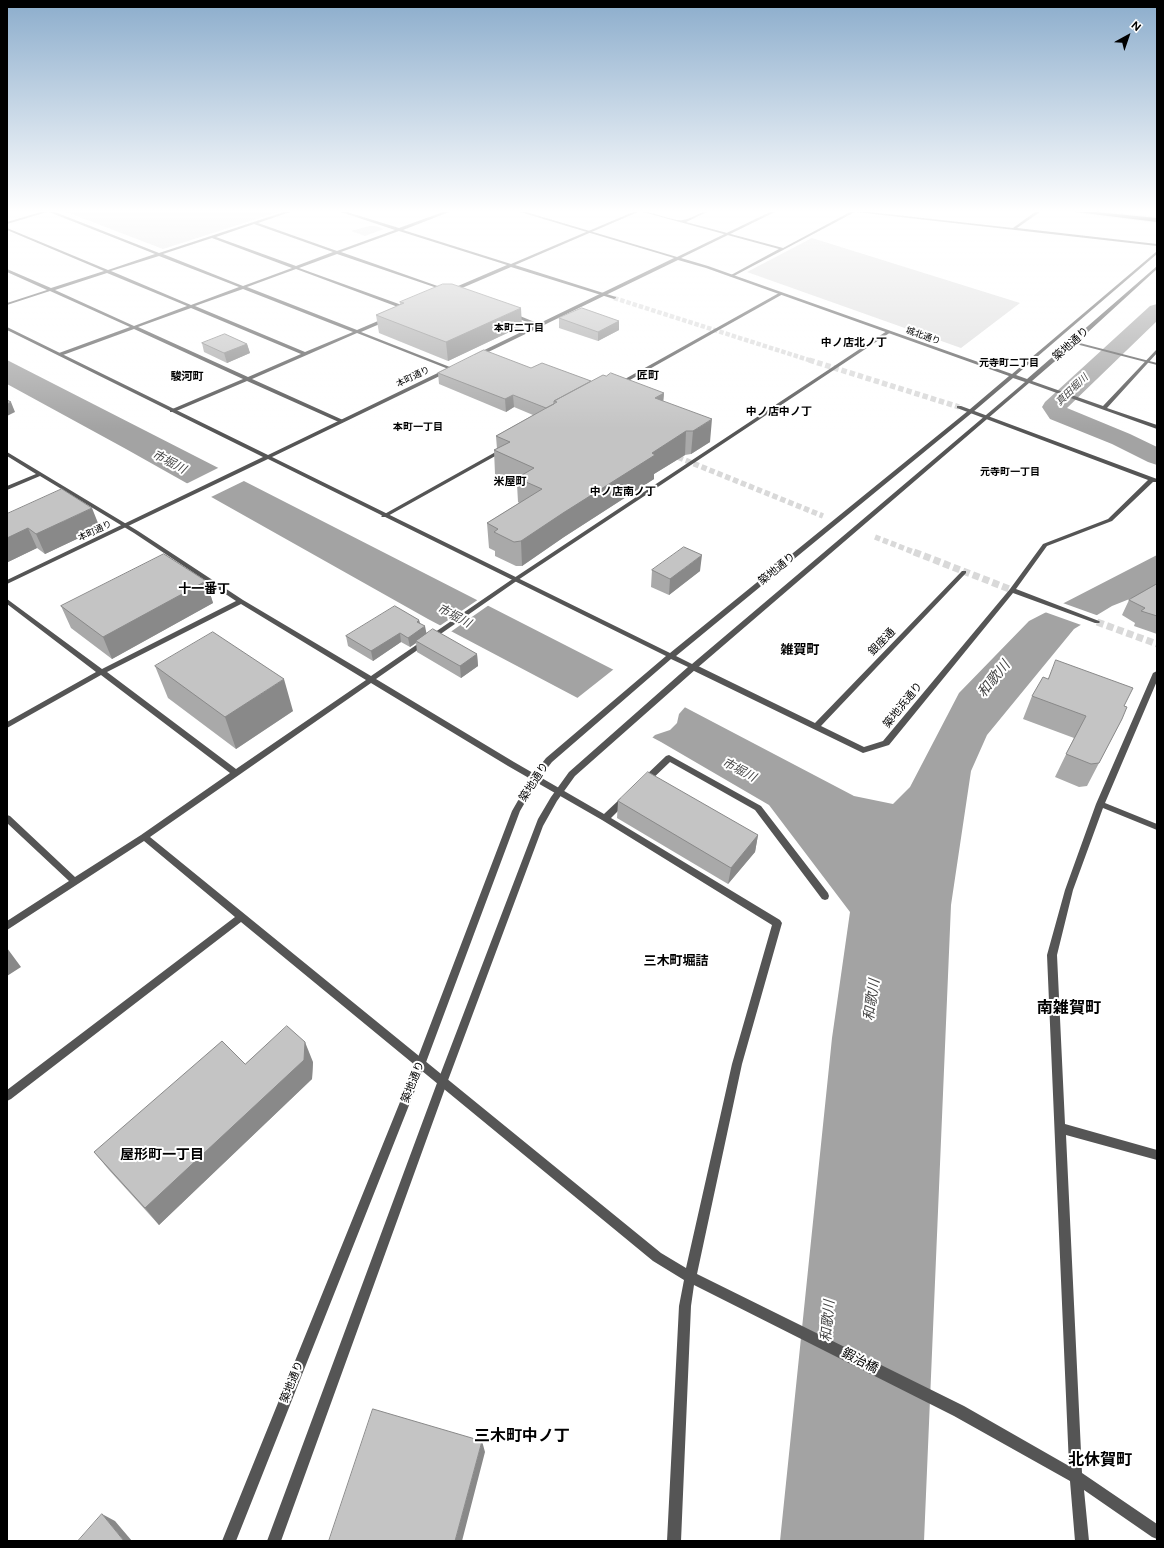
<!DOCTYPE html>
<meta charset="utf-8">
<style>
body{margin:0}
#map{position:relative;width:1164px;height:1548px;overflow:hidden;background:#fff;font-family:Figtree,sans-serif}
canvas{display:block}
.frame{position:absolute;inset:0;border:8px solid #000;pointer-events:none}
.north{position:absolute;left:1108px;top:16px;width:40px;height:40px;-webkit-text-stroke:3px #fff;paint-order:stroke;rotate:40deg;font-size:11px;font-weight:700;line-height:16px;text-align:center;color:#000}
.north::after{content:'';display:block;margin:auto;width:14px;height:18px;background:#000;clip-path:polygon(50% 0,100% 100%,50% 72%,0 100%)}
</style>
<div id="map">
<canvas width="1164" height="1548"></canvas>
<div class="frame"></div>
<div class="north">N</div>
</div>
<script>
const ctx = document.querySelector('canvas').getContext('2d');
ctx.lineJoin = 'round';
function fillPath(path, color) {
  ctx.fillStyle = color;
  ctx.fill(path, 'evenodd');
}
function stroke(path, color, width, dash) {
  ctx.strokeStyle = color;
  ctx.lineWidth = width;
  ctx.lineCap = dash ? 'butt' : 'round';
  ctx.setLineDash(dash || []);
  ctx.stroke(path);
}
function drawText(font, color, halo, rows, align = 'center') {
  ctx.font = font + ' Figtree,"Noto Sans JP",sans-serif';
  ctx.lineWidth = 4;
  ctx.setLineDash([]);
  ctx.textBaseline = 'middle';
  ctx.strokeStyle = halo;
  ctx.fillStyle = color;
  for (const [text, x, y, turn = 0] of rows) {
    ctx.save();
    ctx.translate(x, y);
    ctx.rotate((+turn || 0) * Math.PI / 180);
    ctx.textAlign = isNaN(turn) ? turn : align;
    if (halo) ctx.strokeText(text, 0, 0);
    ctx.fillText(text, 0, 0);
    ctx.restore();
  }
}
fillPath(new Path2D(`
 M 66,212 L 278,212 L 163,249 Z
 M 369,226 L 375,226 L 384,229 L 365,236 L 351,231 Z
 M 812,238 L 1020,303 L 961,348 L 747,272 Z`), '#dcdcdc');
fillPath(new Path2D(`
 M 7,360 L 612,669 L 854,796 L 893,804 L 910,787 L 959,693 L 1029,621 L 1157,555 L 1157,588 L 1112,606 L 1074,629 L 987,735 L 971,771 L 951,905 L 924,1541 L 780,1541 L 832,1038 L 850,912 L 769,805 L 661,742 L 428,619 L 126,449 L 7,384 Z`), '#a3a3a3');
fillPath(new Path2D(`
 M 220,467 L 246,480 L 209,498 L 184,485 Z
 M 479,599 L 489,605 L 449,633 L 438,627 Z
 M 1060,602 L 1099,616 L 1084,626 L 1042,611 Z
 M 614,669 L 686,706 L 679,714 L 677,723 L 670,730 L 655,735 L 651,739 L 576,699 Z`), '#fff');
fillPath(new Path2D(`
 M 1157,304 L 1157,321 L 1067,408 L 1130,434 L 1157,447 L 1157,465 L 1148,462 L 1112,444 L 1050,419 L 1042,407 L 1045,402 L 1150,306 Z`), '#a3a3a3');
stroke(new Path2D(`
 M 614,298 L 812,361`), '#d9d9d9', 4.5, [4.5, 2]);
stroke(new Path2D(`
 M 809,360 L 959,407
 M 670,454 L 823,516
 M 875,537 L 916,553`), '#d9d9d9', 5.5, [5.5, 3]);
stroke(new Path2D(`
 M 914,552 L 1012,590
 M 1097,622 L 1157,644`), '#d9d9d9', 7, [7, 3.5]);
const trunk = new Path2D(`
 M 1076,212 L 1095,212 L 1157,218 L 1157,222 Z`);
stroke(trunk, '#dbdbdb', 2);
fillPath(new Path2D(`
 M 41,212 L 47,212 L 7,224 L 7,222 Z
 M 49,212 L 55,212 L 159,253 L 284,212 L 290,212 L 258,223 L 337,251 L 395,230 L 341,212 L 347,212 L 399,228 L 443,212 L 449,212 L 403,230 L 511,264 L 633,212 L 638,212 L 515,265 L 616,297 L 616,298 L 614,299 L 511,267 L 455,291 L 451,291 L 451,289 L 507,265 L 399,231 L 341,252 L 446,289 L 446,291 L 337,254 L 299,268 L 410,308 L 410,310 L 406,310 L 296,269 L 247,287 L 357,330 L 385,318 L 389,318 L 389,320 L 361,332 L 460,371 L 456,372 L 357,333 L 252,379 L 343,420 L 343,422 L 341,423 L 247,381 L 174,412 L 170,412 L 170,410 L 243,379 L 134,329 L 63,355 L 59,355 L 59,353 L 130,327 L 50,291 L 7,305 L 7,303 L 47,290 L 7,272 L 7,269 L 51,288 L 104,271 L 7,230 L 7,228 L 108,270 L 155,254 ZM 254,224 L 333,252 L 296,266 L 216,237 ZM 212,238 L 292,268 L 243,286 L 163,254 ZM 159,256 L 239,287 L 191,305 L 111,271 ZM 107,273 L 187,306 L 134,326 L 55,290 ZM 243,289 L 353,332 L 305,352 L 195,306 ZM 191,308 L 301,354 L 248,377 L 138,327 Z
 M 643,212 C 654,212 676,222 683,220 C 692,219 698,212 707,212 L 686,222 L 783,248 L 850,212 L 855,212 L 732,277 L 730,276 L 731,275 L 779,249 Z
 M 856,212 L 869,212 L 1013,228 L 1035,212 L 1040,212 L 1017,228 L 1157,244 L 1157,246 Z
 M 779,293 L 783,294 L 621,385 L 616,384 Z
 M 511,314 L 515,314 L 542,325 L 538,326 L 511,316 Z
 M 887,331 L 891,332 L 518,580 L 376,679 L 514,762 L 604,814 L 621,798 L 627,798 L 628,800 L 627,802 L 611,818 L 780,920 L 782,923 L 742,1064 L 697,1274 L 964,1406 L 1069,1466 L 1047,955 L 1065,890 L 1096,804 L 1153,673 L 1157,671 L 1157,681 L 1105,803 L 1157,824 L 1157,830 L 1103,808 L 1073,890 L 1057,955 L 1065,1124 L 1157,1150 L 1157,1160 L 1066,1135 L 1082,1473 L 1157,1524 L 1157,1539 L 1152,1537 L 1084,1490 L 1089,1541 L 1075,1541 L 1070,1481 L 954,1416 L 694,1285 L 691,1306 L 681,1541 L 667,1541 L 679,1306 L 684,1280 L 653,1261 L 241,922 L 11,1099 L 7,1101 L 7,1090 L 235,917 L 144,841 L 7,930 L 7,921 L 69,881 L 7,823 L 7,815 L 10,816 L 75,877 L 141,835 L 230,773 L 101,675 L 7,728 L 7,722 L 96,672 L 7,604 L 7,599 L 102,669 L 236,601 L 134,533 L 40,476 L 7,490 L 7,486 L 36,474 L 7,456 L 7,452 L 138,531 L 243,600 L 371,676 L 514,578 ZM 241,604 L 366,680 L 236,769 L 107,672 ZM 371,683 L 508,766 L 602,820 L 772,925 L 732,1064 L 686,1268 L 661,1253 L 150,837 Z
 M 1072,341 L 1157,363 L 1157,365 L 1072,343 Z
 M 957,406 L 961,406 L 1157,479 L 1157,482 L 1153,482 L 1112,521 L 1047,546 L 1016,589 L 1099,621 L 1100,622 L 1099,623 L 1095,623 L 1013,593 L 889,745 L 863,753 L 690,669 L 689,667 L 690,665 L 696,665 L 815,723 L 962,571 L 966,571 L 966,573 L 821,726 L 864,747 L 883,741 L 1010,589 L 1043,544 L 1108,519 L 1148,480 L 957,408 Z
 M 501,449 L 506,450 L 386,517 L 382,517 L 381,516 Z
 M 669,755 L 761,806 L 828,893 L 829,896 L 828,899 L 825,900 L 822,899 L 755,810 L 670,762 L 648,783 L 642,783 L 641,781 L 642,779 L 666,756 Z`), '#555');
fillPath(new Path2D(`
 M 520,212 L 526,212 L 677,257 L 770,212 L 775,212 L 681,258 L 708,266 L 1012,374 L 1157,251 L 1157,254 L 1016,375 L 1027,379 L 1157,266 L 1157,269 L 1076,343 L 1032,381 L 1103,406 L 1157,349 L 1157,353 L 1107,408 L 1157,425 L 1157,429 L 1029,383 L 696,669 L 575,776 L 557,801 L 543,826 L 447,1083 L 281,1541 L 267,1541 L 437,1083 L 538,819 L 551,797 L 569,772 L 688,667 L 671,659 L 552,762 L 538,780 L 520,811 L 425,1065 L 236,1541 L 222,1541 L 415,1065 L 512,811 L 532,776 L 546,758 L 666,656 L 268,459 L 7,584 L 7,580 L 263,457 L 7,330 L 7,327 L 268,455 L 446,369 L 450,369 L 450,371 L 272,457 L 670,653 L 969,410 L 1009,376 L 706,268 L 678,260 L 478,357 L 474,357 L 474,355 L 674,258 ZM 1013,378 L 1025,382 L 692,664 L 676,656 L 973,412 Z`), '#555');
fillPath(trunk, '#000');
fillPath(new Path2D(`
 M 400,302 L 522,326 L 448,361 L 379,333 L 376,315 L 400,305 Z
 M 559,318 L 619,321 L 619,330 L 598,341 L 559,328 Z
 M 202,343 L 247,344 L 250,353 L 227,363 L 204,352 Z
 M 531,368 L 591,381 L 664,393 L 663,401 L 710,442 L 691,454 L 685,455 L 654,474 L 654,479 L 564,537 L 522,566 L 516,566 L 495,556 L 495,551 L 489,548 L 487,523 L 519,503 L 518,502 L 517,484 L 495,474 L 494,450 L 497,449 L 496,436 L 533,415 L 514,407 L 506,412 L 439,384 L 438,373 Z
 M 7,514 L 100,528 L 45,554 L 37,548 L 8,562 L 7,561 Z
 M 652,570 L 700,571 L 669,595 L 651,587 Z
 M 206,581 L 213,603 L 112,659 L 71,628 L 61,606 Z
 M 1157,584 L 1157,634 L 1134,626 L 1135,623 L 1122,615 L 1129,600 Z
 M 419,620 L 420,623 L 426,633 L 477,654 L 478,666 L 461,678 L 417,652 L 416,643 L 410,647 L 401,642 L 373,661 L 348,646 L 346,636 Z
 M 155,666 L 293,711 L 236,749 L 168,698 Z
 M 1032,696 L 1124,706 L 1122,719 L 1087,786 L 1079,787 L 1055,777 L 1074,738 L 1023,719 Z
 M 618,801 L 758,835 L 755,852 L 728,884 L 617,818 Z
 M 313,1062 L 312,1079 L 159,1225 L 109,1170 L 94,1152 L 245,1064 Z`), '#a9a9a9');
fillPath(new Path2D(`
 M 521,308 L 522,326 L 448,361 L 446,342 Z
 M 619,321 L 619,330 L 598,341 L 598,332 Z
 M 247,344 L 250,353 L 227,363 L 224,353 Z
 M 664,393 L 662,416 L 655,398 Z
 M 513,395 L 514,407 L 506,412 L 505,399 Z
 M 11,402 L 15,412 L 7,416 L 7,404 Z
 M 712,419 L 710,442 L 691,454 L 693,431 Z
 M 686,431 L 685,455 L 654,474 L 654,479 L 564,537 L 522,566 L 521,541 L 652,453 Z
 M 92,508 L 100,528 L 45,554 L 36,534 Z
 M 28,528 L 37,548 L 8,562 L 7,559 L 7,538 Z
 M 702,555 L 700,571 L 669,595 L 670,579 Z
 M 206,581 L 213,603 L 112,659 L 103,637 Z
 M 419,620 L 421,629 L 425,626 L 427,636 L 416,641 L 416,643 L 410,647 L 408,638 L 417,622 Z
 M 400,633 L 401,642 L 373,661 L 371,651 Z
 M 477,654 L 478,666 L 461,678 L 460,666 Z
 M 284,679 L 293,711 L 236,749 L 225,717 Z
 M 758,835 L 755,852 L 728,884 L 731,868 Z
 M 7,948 L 21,967 L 7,976 Z
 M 305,1042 L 313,1062 L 312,1079 L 159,1225 L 145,1208 Z
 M 482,1441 L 485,1452 L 462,1541 L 455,1541 Z
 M 102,1514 L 115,1521 L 132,1541 L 124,1541 Z`), '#898989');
const building = new Path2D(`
 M 443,284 L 452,284 L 521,308 L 446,342 L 376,315 L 404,303 L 400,302 Z
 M 582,308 L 619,321 L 598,332 L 559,318 Z
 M 225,334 L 247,344 L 224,353 L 202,343 Z
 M 484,350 L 531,368 L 542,363 L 591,381 L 554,401 L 554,404 L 546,408 L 513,395 L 505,399 L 438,373 Z
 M 611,373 L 664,393 L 655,398 L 712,419 L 693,431 L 686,431 L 652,453 L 655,455 L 563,513 L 521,541 L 514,542 L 494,532 L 498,529 L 487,523 L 542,489 L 517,478 L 534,468 L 494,450 L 510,442 L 496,436 L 557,402 L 554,401 L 603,375 L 606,376 Z
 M 7,400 L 11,402 L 7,404 Z
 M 62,489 L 92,508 L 36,534 L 28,528 L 7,538 L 7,514 Z
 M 684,547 L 702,555 L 670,579 L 652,570 Z
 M 164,554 L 206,581 L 103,637 L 61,606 Z
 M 1157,584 L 1157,616 L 1141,611 L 1145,608 L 1129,600 Z
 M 395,606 L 419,620 L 417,622 L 425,626 L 408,638 L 400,633 L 371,651 L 346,636 Z
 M 433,629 L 477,654 L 460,666 L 416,641 Z
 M 213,632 L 284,679 L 225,717 L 155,666 Z
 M 1056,660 L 1133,688 L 1124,706 L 1127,707 L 1122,719 L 1099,763 L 1091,764 L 1066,754 L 1086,716 L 1032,696 L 1043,677 L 1048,679 Z
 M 648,772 L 758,835 L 731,868 L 618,801 Z
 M 287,1026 L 305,1042 L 304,1060 L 145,1208 L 94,1152 L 222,1041 L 245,1064 Z
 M 373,1409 L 482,1441 L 455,1541 L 329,1541 Z
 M 102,1514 L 124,1541 L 78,1541 Z`);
fillPath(building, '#c4c4c4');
stroke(building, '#898989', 1);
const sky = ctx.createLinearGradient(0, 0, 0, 429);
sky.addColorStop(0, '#8cadcc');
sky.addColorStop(0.49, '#fff');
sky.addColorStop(1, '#ffffff00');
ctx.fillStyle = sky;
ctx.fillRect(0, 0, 1164, 429);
drawText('9px', '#000', '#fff', [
 ["城北通り",923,336,19],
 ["本町通り",413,377,-26],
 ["本町通り",95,531,-25]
]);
drawText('bold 10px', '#000', '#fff', [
 ["本町二丁目",519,328],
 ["元寺町二丁目",1009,363],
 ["本町一丁目",418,427],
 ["元寺町一丁目",1010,472]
]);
drawText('italic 10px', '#444', '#fff', [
 ["真田堀川",1072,390,-44]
]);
drawText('bold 11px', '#000', '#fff', [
 ["中ノ店北ノ丁",854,343],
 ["匠町",648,376],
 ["駿河町",187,377],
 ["中ノ店中ノ丁",779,412],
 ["米屋町",510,482],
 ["中ノ店南ノ丁",623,492]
]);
drawText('11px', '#000', '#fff', [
 ["築地通り",1071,344,-42],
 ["築地通り",777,569,-39],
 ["銀座通",882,642,-46],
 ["築地浜通り",903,705,-51],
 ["築地通り",534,782,-57],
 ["築地通り",413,1082,-68],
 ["築地通り",292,1382,-68]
]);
drawText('italic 12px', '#444', '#fff', [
 ["市堀川",169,462,28],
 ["市堀川",454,616,28],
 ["市堀川",739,770,28]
]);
drawText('bold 13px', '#000', '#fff', [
 ["十一番丁",204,589],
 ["雑賀町",800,650],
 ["三木町堀詰",676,961]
]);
drawText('13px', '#000', '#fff', [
 ["鍜治橋",860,1361,27]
]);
drawText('italic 14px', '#444', '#fff', [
 ["和歌川",994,679,-51],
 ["和歌川",872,1000,-82],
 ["和歌川",828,1321,-85]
]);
drawText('bold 14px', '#000', '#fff', [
 ["屋形町一丁目",162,1155]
]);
drawText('bold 16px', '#000', '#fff', [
 ["南雑賀町",1069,1008],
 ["三木町中ノ丁",522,1436],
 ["北休賀町",1100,1460]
]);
</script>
